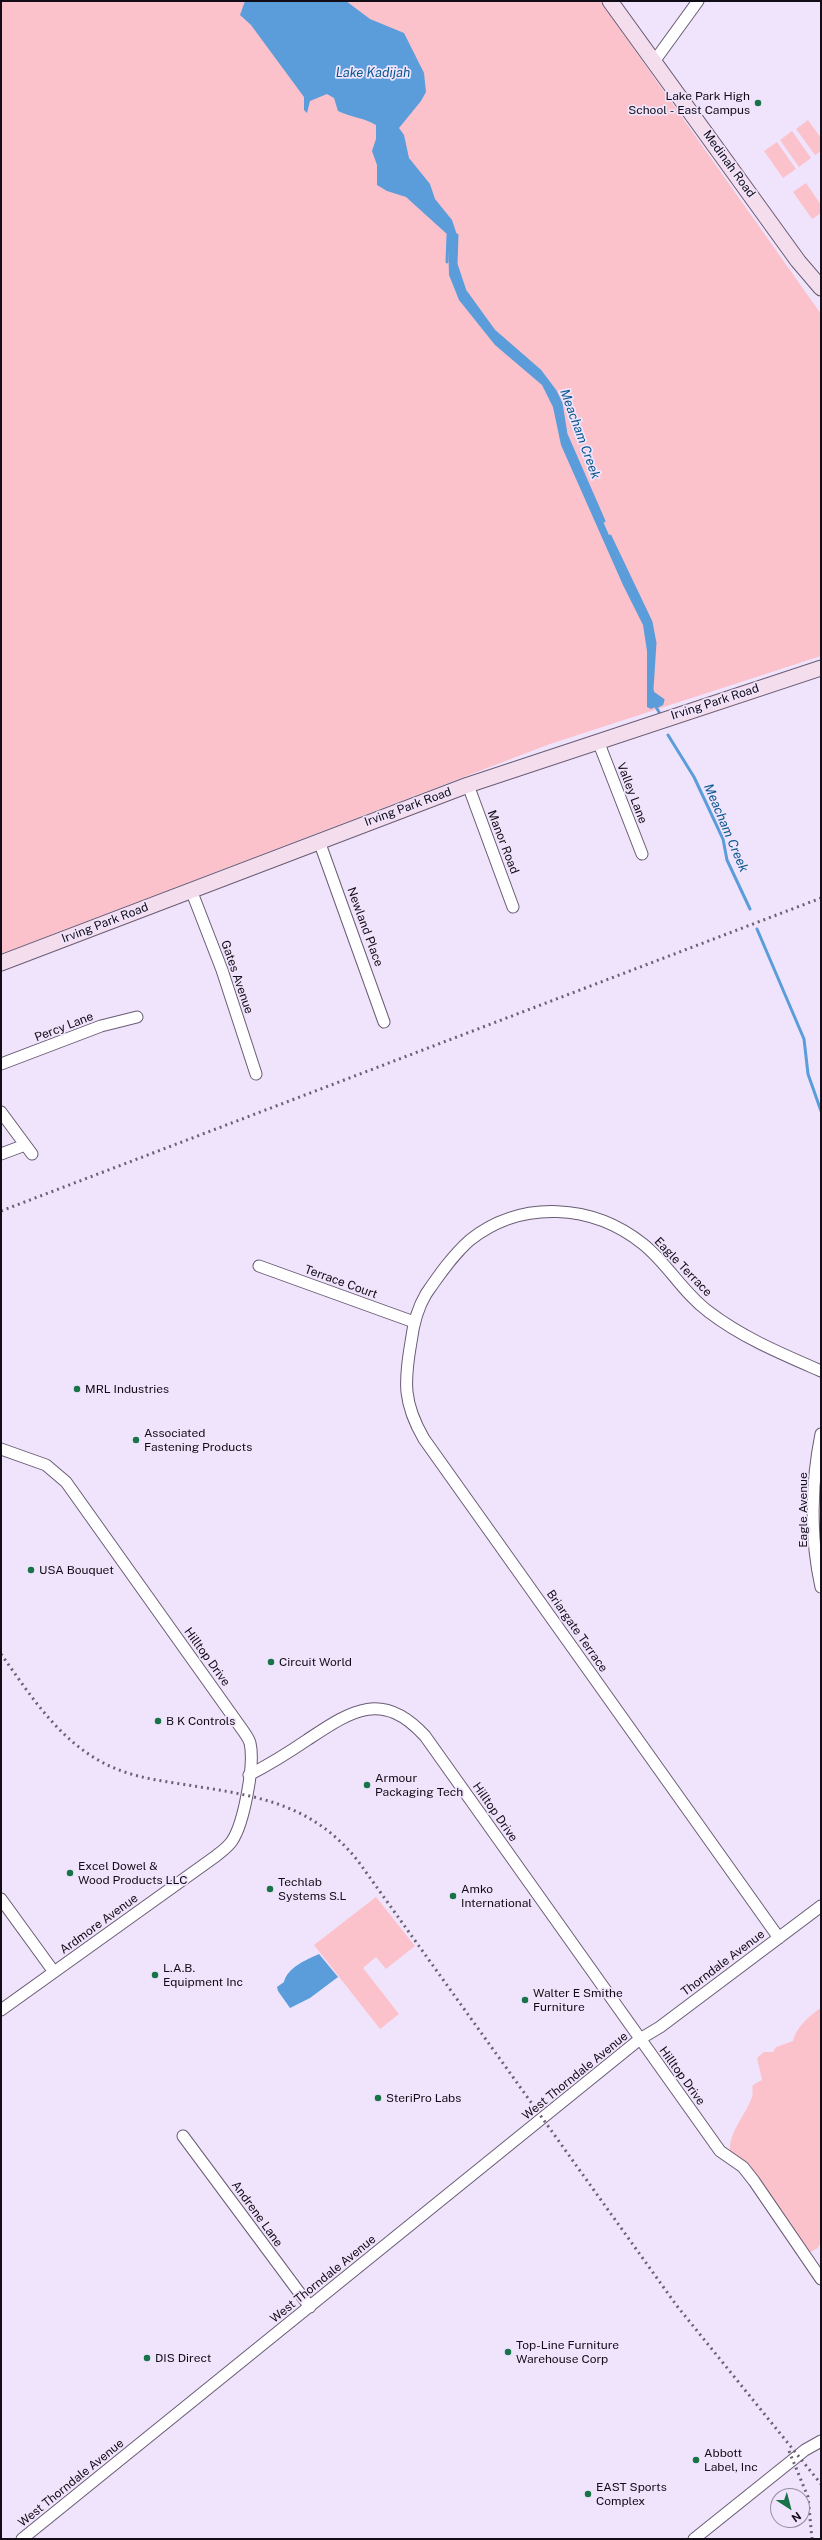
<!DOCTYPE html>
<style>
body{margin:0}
#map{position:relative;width:822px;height:2540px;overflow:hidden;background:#f0e4fc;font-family:"Public Sans",sans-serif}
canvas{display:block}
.frame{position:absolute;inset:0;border:2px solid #120c16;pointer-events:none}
.north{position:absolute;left:770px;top:2488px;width:40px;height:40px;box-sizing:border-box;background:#f0e4fc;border:1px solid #978ea0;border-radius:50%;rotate:144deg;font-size:11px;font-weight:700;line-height:16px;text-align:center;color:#120c16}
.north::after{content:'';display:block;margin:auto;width:14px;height:18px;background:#187448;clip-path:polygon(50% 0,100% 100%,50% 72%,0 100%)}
</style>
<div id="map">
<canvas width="822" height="2540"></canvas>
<div class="frame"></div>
<div class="north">N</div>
</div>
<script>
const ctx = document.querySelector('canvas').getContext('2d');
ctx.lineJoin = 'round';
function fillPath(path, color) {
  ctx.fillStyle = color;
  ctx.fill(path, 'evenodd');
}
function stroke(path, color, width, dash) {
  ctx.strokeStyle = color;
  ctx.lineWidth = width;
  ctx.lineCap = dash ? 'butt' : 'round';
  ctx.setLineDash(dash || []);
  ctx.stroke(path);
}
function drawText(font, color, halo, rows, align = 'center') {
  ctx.font = font + ' "Public Sans",sans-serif';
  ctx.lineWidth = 3.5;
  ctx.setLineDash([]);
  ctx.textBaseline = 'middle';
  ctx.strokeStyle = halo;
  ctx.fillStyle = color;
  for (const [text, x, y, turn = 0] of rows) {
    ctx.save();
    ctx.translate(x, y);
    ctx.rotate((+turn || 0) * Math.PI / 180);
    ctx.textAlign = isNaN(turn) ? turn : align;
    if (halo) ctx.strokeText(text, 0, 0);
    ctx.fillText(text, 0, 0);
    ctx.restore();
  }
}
fillPath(new Path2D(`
 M 1,1 L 600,1 L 821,314 L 821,656 L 550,744 L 1,954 Z
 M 808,120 L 821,138 L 821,151 L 815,155 L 796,129 Z
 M 792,131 L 811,158 L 799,167 L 780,140 Z
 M 777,142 L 796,169 L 783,178 L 764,151 Z
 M 806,183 L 821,205 L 821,213 L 812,219 L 793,192 Z
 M 376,1897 L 415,1946 L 386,1969 L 376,1957 L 363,1968 L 399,2014 L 380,2029 L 314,1945 Z
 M 821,2008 L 821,2241 L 818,2248 L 810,2252 L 759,2179 L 730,2153 C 728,2132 746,2115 752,2097 C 754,2092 751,2090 753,2085 L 762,2080 L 757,2058 L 764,2052 L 773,2052 L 776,2047 L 793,2041 C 796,2027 810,2015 821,2008 Z`), '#fbc2cb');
fillPath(new Path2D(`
 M 245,1 L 346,1 L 370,19 L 404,33 L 424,73 L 426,92 L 421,101 L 399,128 L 404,135 L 409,158 L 430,184 L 435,199 L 452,220 L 457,235 L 456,264 L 465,291 L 494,331 L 527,358 L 550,382 L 561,403 L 566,434 L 573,452 L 618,556 L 651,622 L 655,643 L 652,689 L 653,693 L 663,700 L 662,704 L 651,709 L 647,707 L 647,651 L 643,625 L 623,585 L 561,445 L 553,407 L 542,385 L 495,345 L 459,300 L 449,275 L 448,235 L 406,197 L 387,191 L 377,185 L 377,165 L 372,151 L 376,139 L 376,125 C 365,118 350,117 338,111 L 334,98 L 327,94 L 310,101 L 307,113 L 304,110 L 304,97 L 251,25 L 240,15 Z
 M 319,1954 L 338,1977 L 310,1998 L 290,2008 L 278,1991 L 277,1987 L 284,1982 C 288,1967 306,1960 319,1954 Z`), '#5a9dda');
stroke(new Path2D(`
 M 447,262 L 448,235 L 457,235 L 456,264 L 465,291 L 494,331 L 540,371 L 555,391 L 561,403 L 566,434 L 604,521
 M 610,536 L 651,622 L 655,643 L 652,689 L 653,693 L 663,700 L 662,704 L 656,707 L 659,712
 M 668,735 L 694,777 L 723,839 L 727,860 L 750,909
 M 757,929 L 804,1039 L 808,1074 L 821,1111`), '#5a9dda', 3);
const street = new Path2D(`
 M 653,63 L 698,1
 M 598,741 L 642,854
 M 468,785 L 513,907
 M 319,841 L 384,1022
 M 191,890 L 222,970 L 256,1074
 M 1,1064 L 101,1026 L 137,1017
 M 1,1112 L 32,1154
 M 1,1154 L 25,1145
 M 259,1266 L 414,1322
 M 821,1434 C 811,1483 810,1538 821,1587
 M 1,1449 L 46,1465 L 66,1482 L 244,1732 C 246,1735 249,1739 250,1743 C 255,1764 244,1823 232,1841 C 228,1847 221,1852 216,1856 L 1,2010
 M 249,1775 C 270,1764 288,1753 307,1740 C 351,1711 382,1689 425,1736 L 720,2151 L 743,2167 L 754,2181 L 821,2279
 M 1,1899 L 54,1972
 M 779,1938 L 424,1439 C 403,1403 404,1382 411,1342 C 413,1326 417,1309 426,1294 C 439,1275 453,1255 470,1240 C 522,1199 593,1204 643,1244 C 668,1264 683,1293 709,1312 C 743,1338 782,1354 821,1371
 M 183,2136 L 310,2307
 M 22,2539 L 640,2039 L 660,2027 L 821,1906
 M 694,2539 L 805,2450 L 821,2441`);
const secondary = new Path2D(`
 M 610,1 L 798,261 L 821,288
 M 1,963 L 468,785 L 821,668`);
stroke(street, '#695c75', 13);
stroke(secondary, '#695c75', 17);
stroke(street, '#fff', 11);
stroke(secondary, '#f4dded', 15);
stroke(new Path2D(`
 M 1,1211 L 821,898
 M 1,1654 C 29,1693 55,1735 98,1760 C 122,1774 148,1779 175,1783 C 248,1795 309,1799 358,1861 L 677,2306 L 821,2484
 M 789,2451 L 808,2497 L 812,2539`), '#6a6271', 3, [2, 4]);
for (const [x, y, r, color] of [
 [758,103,4,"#187448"],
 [77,1389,4,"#187448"],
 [136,1440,4,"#187448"],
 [31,1570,4,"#187448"],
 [271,1662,4,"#187448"],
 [158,1721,4,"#187448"],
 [367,1785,4,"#187448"],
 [70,1873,4,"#187448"],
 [270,1889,4,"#187448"],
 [453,1896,4,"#187448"],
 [155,1975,4,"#187448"],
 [525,2000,4,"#187448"],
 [378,2098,4,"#187448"],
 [508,2352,4,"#187448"],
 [147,2358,4,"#187448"],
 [696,2460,4,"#187448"],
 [588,2494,4,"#187448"]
]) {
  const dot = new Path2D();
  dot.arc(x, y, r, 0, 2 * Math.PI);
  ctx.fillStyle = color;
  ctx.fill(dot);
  stroke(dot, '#f0e4fc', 1.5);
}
drawText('12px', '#120c16', '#f0e4fc', [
 ["Lake Park High",750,96,"right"],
 ["School - East Campus",750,110,"right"],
 ["MRL Industries",85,1389],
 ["Associated",144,1433],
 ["Fastening Products",144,1447],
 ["USA Bouquet",39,1570],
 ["Circuit World",279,1662],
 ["B K Controls",166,1721],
 ["Armour",375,1778],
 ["Packaging Tech",375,1792],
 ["Excel Dowel &",78,1866],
 ["Wood Products LLC",78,1880],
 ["Techlab",278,1882],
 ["Systems S.L",278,1896],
 ["Amko",461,1889],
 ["International",461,1903],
 ["L.A.B.",163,1968],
 ["Equipment Inc",163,1982],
 ["Walter E Smithe",533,1993],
 ["Furniture",533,2007],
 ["SteriPro Labs",386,2098],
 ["Top-Line Furniture",516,2345],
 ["Warehouse Corp",516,2359],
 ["DIS Direct",155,2358],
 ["Abbott",704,2453],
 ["Label, Inc",704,2467],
 ["EAST Sports",596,2487],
 ["Complex",596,2501]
], 'left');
drawText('12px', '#120c16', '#f0e4fc', [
 ["Medinah Road",729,164,54],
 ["Irving Park Road",715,702,-18],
 ["Valley Lane",632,793,69],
 ["Irving Park Road",408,807,-20],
 ["Manor Road",503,842,69],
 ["Irving Park Road",105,923,-21],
 ["Newland Place",365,927,70],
 ["Gates Avenue",237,977,71],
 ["Percy Lane",64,1027,-21],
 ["Eagle Terrace",683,1267,46],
 ["Terrace Court",341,1282,20],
 ["Eagle Avenue",803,1510,-90],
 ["Briargate Terrace",577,1631,55],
 ["Hilltop Drive",207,1657,54],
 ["Hilltop Drive",495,1812,55],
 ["Ardmore Avenue",99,1924,-36],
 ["Thorndale Avenue",723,1963,-37],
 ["West Thorndale Avenue",575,2076,-39],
 ["Hilltop Drive",682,2076,54],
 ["Andrene Lane",257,2214,54],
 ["West Thorndale Avenue",323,2279,-39],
 ["West Thorndale Avenue",71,2483,-39]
]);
drawText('italic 13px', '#095890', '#f0e4fc', [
 ["Lake Kadijah",373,73],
 ["Meacham Creek",580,434,70],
 ["Meacham Creek",726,828,67]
]);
</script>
